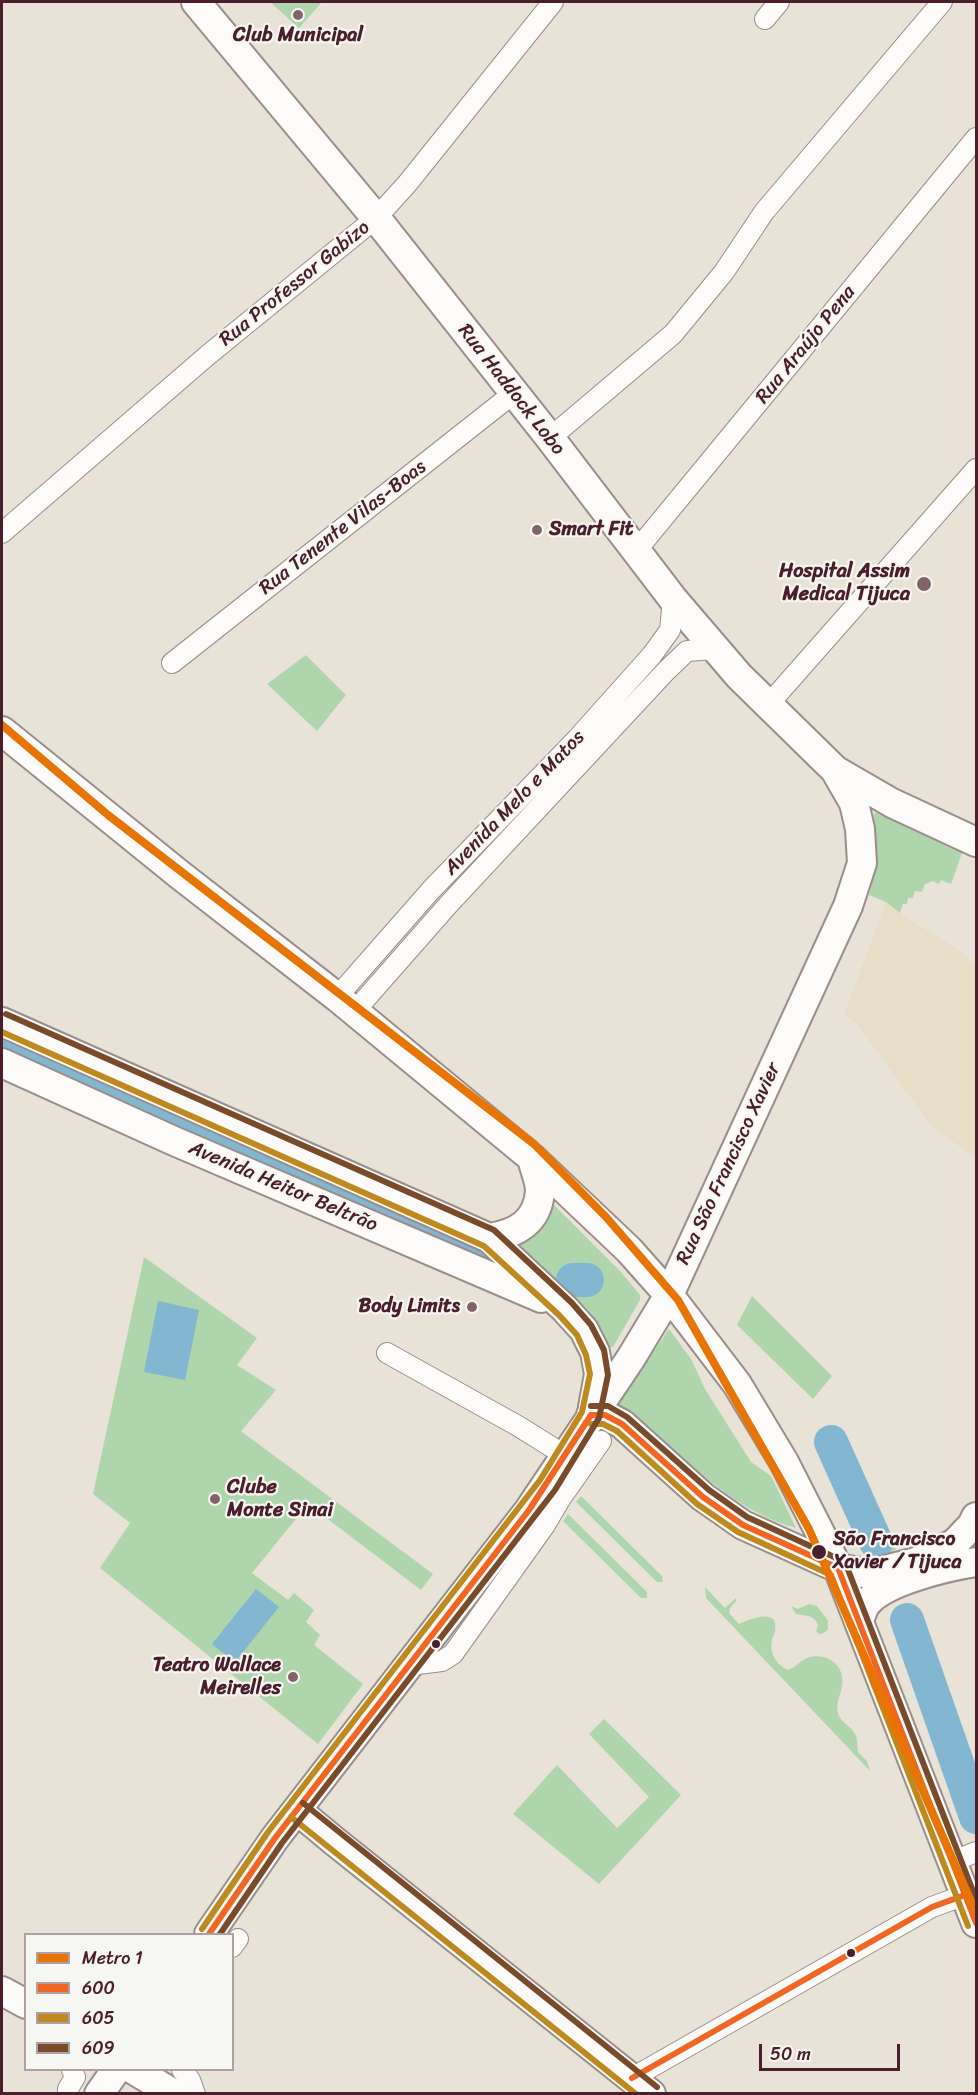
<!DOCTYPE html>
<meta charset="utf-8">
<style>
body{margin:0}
#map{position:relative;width:978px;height:2095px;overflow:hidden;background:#e9e3d7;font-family:Sriracha,sans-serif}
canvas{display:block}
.frame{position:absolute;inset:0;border:3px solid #4a1f2b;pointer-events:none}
.legend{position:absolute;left:24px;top:1933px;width:210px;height:138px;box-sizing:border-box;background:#f6f6f2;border:2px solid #b1a0a2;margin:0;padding:8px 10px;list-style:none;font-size:18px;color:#4a1f2b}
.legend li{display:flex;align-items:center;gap:12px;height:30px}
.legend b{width:30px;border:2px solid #b1a0a2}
.scale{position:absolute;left:759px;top:2044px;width:141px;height:27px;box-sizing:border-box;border:3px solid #4a1f2b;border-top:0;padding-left:8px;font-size:18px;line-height:21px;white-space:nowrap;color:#4a1f2b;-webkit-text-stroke:4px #f6f6f2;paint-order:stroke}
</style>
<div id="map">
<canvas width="978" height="2095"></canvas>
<div class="frame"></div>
<ul class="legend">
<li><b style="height:8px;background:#e77405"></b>Metro 1</li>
<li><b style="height:8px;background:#f26522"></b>600</li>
<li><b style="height:8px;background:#be8a1f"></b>605</li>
<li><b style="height:8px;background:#7a4b2a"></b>609</li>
</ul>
<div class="scale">50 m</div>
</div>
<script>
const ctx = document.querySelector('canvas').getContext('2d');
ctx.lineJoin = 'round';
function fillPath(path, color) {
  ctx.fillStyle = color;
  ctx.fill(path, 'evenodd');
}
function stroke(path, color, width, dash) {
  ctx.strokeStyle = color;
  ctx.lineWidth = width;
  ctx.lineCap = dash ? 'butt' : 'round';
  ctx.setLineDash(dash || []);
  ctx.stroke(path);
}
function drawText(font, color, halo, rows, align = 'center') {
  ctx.font = font + ' Sriracha,sans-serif';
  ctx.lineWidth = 4.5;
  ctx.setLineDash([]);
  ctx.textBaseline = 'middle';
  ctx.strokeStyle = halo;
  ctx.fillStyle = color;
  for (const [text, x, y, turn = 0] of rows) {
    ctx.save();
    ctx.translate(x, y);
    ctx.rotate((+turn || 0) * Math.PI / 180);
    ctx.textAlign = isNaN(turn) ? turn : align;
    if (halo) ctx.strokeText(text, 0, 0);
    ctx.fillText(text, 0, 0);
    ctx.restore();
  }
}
fillPath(new Path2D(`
 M 886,902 L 900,913 L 963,953 L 976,966 L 976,1158 L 933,1128 L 856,1023 L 844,1015 Z`), '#e8dec7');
fillPath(new Path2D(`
 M 270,2 L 322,2 L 299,28 Z
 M 306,655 L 346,695 L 317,731 L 267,684 Z
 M 875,813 L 878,813 L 963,850 L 951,884 L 941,880 L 939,884 L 933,881 L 925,884 L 922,892 L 915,891 L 913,898 L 908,898 L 907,904 L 903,904 L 900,913 L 886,902 L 869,895 L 874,874 L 873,816 Z
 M 544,1195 L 620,1271 L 640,1295 L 640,1300 L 613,1347 L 610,1347 C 585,1305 549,1272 513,1240 Z
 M 144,1257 L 257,1338 L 237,1365 L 276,1390 L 241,1431 L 433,1574 L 421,1590 L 308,1504 L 252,1573 L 288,1600 L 294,1593 L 314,1610 L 306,1622 L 320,1635 L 314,1645 L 363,1684 L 318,1744 L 100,1568 L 130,1523 L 93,1494 Z
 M 752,1296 L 832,1376 L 813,1399 L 737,1325 Z
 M 669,1329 L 691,1359 L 705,1389 L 751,1462 L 771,1476 L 796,1528 C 747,1515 705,1479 669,1445 L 658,1444 L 618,1404 Z
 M 834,1425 L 837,1426 L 861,1472 L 896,1549 L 889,1555 L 875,1552 L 866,1538 L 816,1438 L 816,1435 Z
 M 581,1496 L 662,1576 L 663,1582 L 657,1582 L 576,1502 Z
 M 568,1514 L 647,1592 L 647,1598 L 641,1598 L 563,1521 Z
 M 705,1587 L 725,1608 L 736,1598 L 736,1601 L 730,1608 L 729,1613 L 739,1624 C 750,1619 779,1607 775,1631 C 775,1634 772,1637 772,1640 C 769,1654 777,1665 788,1670 C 796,1667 800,1661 807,1658 C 827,1651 846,1666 842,1686 C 841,1695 835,1704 838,1713 C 840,1722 851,1726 855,1734 C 858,1739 857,1746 858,1752 L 867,1761 L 870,1771 L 706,1598 Z
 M 809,1604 L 817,1606 L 828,1621 L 828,1629 L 824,1633 L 819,1634 L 816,1631 L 818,1625 C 813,1614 806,1616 796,1614 L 791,1606 L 798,1609 Z
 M 604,1719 L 681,1795 L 599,1884 L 513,1814 L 557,1765 L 617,1828 L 649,1797 L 589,1734 Z`), '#aed5ab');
fillPath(new Path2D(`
 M 158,1301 L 199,1310 L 185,1380 L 144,1372 Z
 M 256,1589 L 279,1607 L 235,1662 L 212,1644 Z`), '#82b6d1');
stroke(new Path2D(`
 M 2,1041 L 477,1250
 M 573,1280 L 587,1280
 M 831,1442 L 876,1542
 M 907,1620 L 976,1817`), '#82b6d1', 34);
const street = new Path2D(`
 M 765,19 L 779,2
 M 550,438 L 673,334 L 724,272 L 764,212 L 942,2
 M 2,533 L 208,355 L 376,218 L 407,184 L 553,2
 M 636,551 L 976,138
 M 172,663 L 514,393
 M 768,705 L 976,469
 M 337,997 L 431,890 L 576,740 L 652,655 L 670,630 L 673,599
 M 354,1012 L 448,905 L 666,671 L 687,651 L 715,649
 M 387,1353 L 518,1426 L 566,1456
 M 410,1665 L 442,1661 L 453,1654 L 545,1525 L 561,1498 L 601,1441
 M 952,1862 L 976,1852
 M 232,1947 L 238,1939
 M 182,2070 L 190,2080 L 195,2094
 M 632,2078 L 932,1907 L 965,1895
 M 68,2094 L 68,2089 L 75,2077 L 72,2070`);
const secondary = new Path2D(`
 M 196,2 L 376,218 L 550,438 L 673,599 L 739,676 L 835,770 L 892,803 L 976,842
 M 2,731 L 180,875 L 337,997 L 532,1158 L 629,1250 L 669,1295 L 737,1384 L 784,1462 L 838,1568 L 976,1923
 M 2,1022 L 489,1238 L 565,1309 L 584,1330 L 595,1352 L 599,1374 L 593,1407
 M 2,1063 L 174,1141 L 541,1298
 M 489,1238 C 516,1234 538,1222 540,1191 C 540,1181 534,1168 532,1158
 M 591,1415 L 605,1415 L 622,1424 L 703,1497 L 743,1525 L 838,1568 L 869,1574 L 916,1562 L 955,1543 L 972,1525 L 976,1517
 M 859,1620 C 862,1614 863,1607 867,1603 C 885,1581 949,1566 976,1562
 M 297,1810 L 333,1840 L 651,2094
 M 209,1934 L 275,1838 L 529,1510 L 631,1358 L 669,1295 L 848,906 L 862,863 L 860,829 L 854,803 L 835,770
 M 2,1991 L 26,2004
 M 134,2070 L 174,2094
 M 99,2094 L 116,2070`);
stroke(street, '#998e8b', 22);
stroke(secondary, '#998e8b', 32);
stroke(street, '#fcfbf9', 20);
stroke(secondary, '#fcfbf9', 28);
stroke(new Path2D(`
 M 591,1415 L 605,1415 L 622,1424 L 703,1497 L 743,1525 L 838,1568
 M 838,1568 L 976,1923
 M 209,1934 L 275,1838 L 529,1510 L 591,1415
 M 632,2078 L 932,1907 L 965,1895`), '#f26522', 6);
stroke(new Path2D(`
 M 2,1032 L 484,1246 L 559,1315 L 577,1335 L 586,1355 L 590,1374 L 582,1412 L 540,1480 L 268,1832 L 202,1929
 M 591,1424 L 603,1424 L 617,1431 L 697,1504 L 738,1532 L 831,1575 L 968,1926
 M 291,1817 L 636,2094`), '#be8a1f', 6);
stroke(new Path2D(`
 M 6,1014 L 494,1230 L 572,1303 L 591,1325 L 604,1350 L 608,1375 L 599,1418 L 555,1490 L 282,1843 L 220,1934
 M 591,1406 L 608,1406 L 627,1417 L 709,1490 L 747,1517 L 845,1562 L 976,1899
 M 303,1803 L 657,2087`), '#7a4b2a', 6);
stroke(new Path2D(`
 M 2,725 L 108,815 L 534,1144 L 606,1217 L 678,1300 L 809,1529 L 976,1913`), '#e77405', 8);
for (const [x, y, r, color] of [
 [298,15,6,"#826467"],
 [537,530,6,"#826467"],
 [924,584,8,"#826467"],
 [472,1307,6,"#826467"],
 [215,1499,6,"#826467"],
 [819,1552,8,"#4a1f2b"],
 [436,1644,5,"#4a1f2b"],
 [293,1677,6,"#826467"],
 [851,1953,5,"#4a1f2b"]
]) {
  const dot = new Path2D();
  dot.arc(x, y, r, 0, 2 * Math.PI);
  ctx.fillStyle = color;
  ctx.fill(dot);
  stroke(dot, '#f6f6f2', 2);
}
drawText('bold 20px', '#4a1f2b', '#f6f6f2', [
 ["Club Municipal",298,36,"center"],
 ["Smart Fit",549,530,"left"],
 ["Hospital Assim",910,572],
 ["Medical Tijuca",910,595],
 ["Body Limits",460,1307],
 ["Clube",227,1488,"left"],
 ["Monte Sinai",227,1511,"left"],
 ["Teatro Wallace",281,1666],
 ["Meirelles",281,1689]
], 'right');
drawText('20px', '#4a1f2b', '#f6f6f2', [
 ["Rua Professor Gabizo",295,284,-39],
 ["Rua Araújo Pena",806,345,-51],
 ["Rua Haddock Lobo",511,390,52],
 ["Rua Tenente Vilas-Boas",343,528,-38],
 ["Avenida Melo e Matos",515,803,-46],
 ["Rua São Francisco Xavier",729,1164,-65],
 ["Avenida Heitor Beltrão",283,1187,23]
]);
drawText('bold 20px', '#4a1f2b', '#f6f6f2', [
 ["São Francisco",833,1540],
 ["Xavier / Tijuca",833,1563]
], 'left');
</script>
